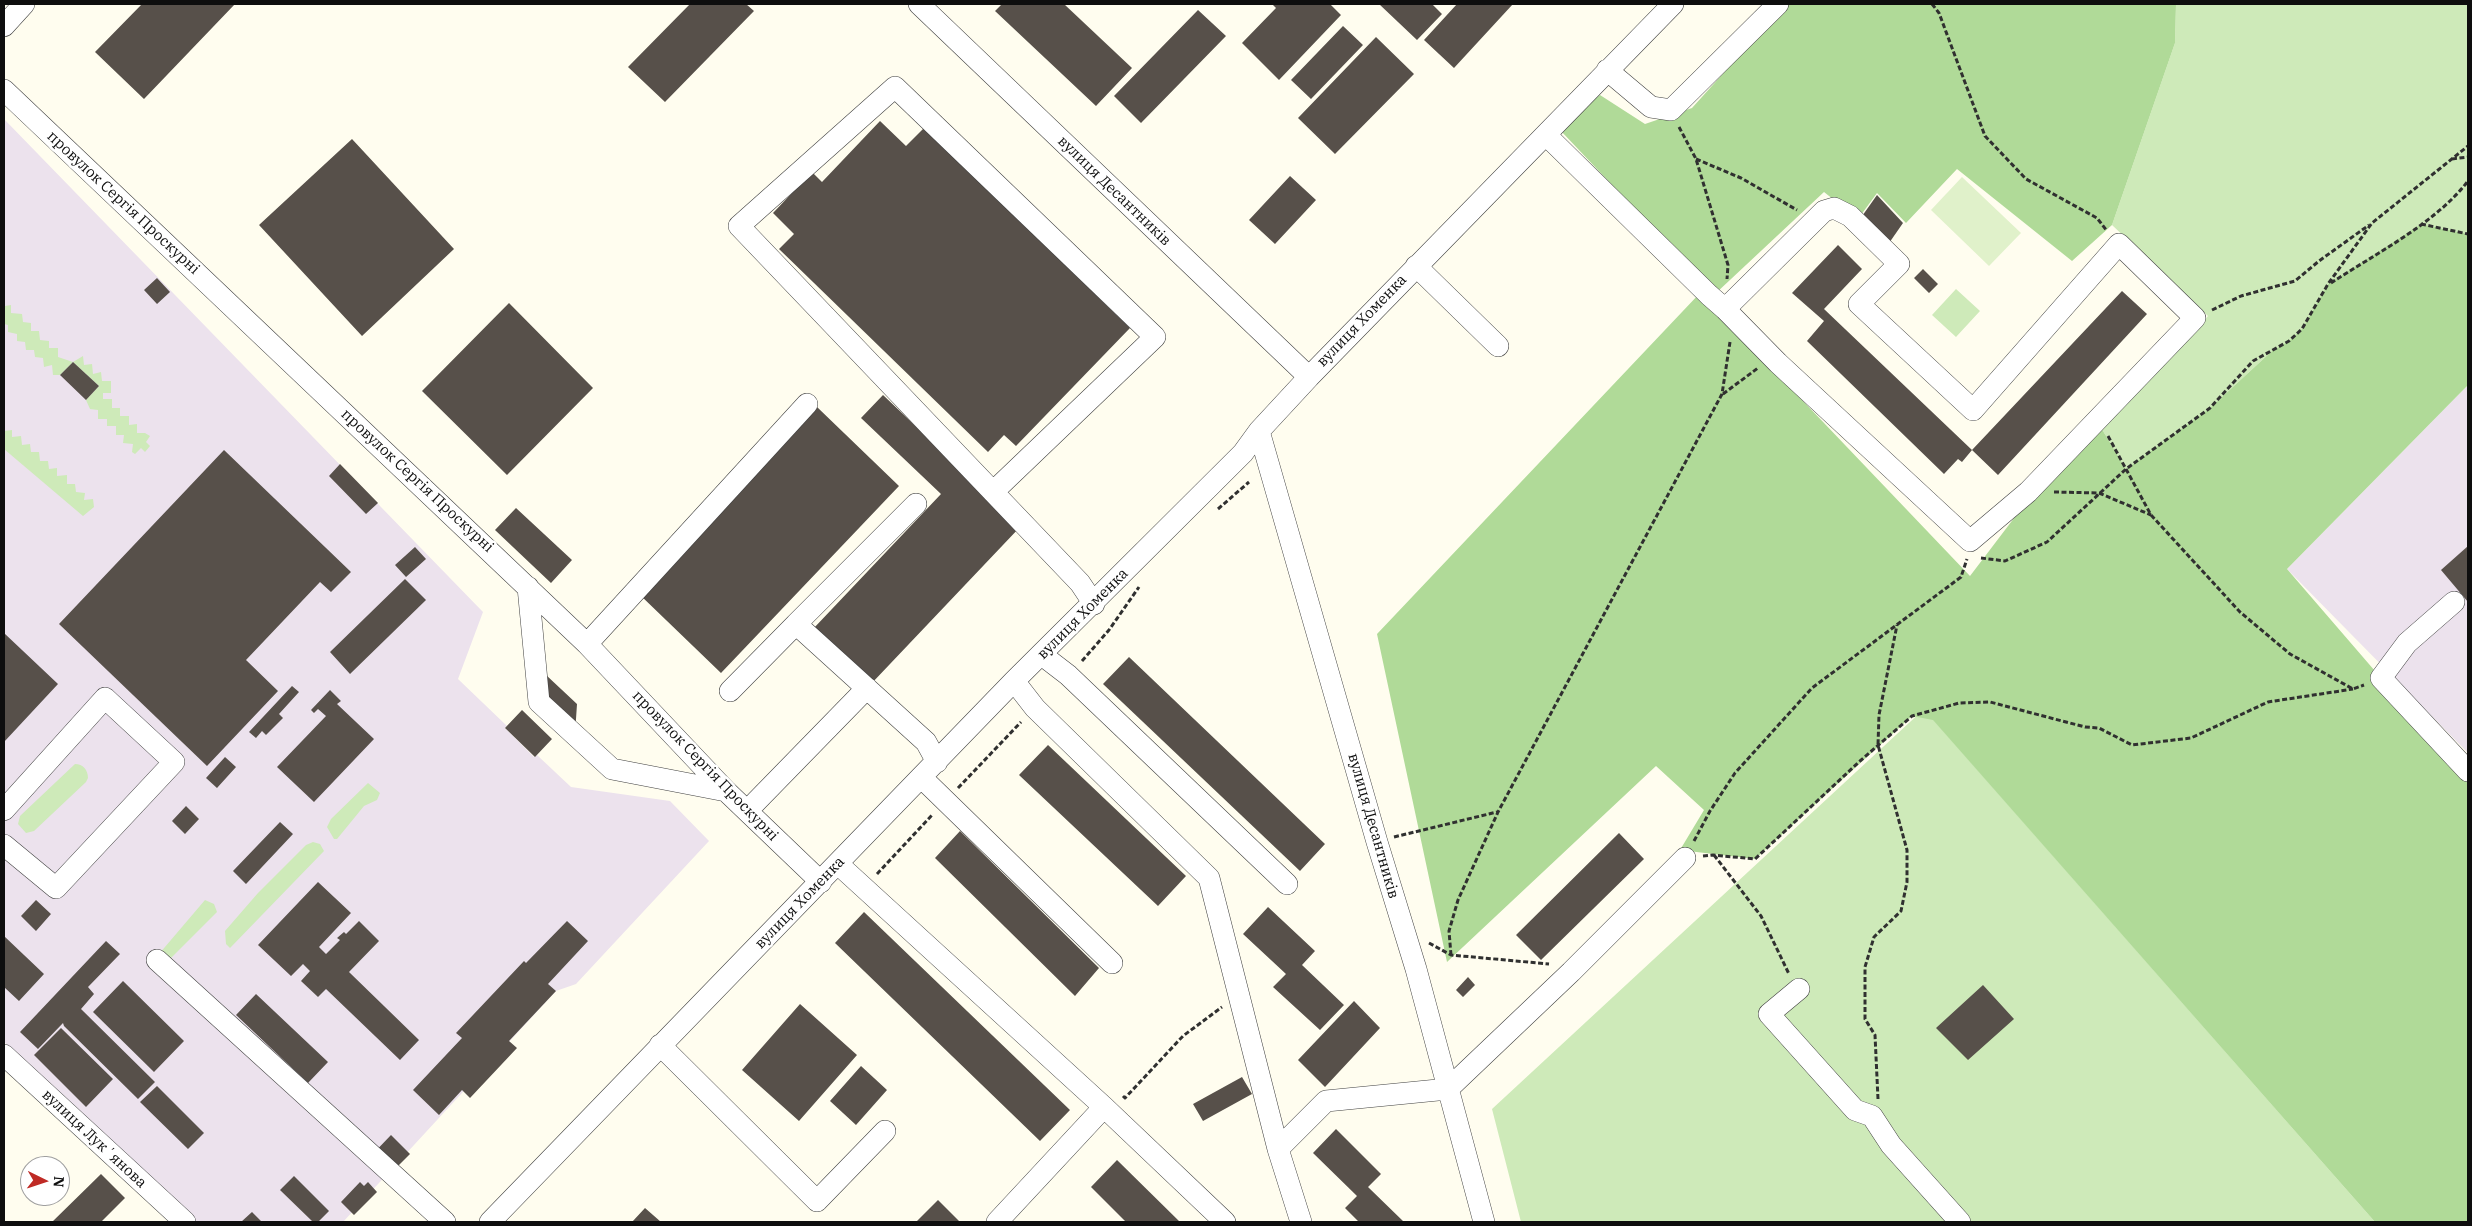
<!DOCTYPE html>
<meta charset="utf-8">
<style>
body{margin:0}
#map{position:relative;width:2472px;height:1226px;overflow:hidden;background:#fffdef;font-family:"IBM Plex Serif",serif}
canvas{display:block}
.frame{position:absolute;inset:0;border:5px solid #0e0e0e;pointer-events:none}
.north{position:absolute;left:20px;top:1156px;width:50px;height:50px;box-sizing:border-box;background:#fff;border:1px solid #9f9f9f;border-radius:50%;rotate:94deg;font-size:14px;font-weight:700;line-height:20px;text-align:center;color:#0e0e0e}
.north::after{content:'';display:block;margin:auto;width:18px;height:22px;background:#bf2a25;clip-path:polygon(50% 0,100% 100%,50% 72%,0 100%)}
</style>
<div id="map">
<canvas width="2472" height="1226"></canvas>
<div class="frame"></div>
<div class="north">N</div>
</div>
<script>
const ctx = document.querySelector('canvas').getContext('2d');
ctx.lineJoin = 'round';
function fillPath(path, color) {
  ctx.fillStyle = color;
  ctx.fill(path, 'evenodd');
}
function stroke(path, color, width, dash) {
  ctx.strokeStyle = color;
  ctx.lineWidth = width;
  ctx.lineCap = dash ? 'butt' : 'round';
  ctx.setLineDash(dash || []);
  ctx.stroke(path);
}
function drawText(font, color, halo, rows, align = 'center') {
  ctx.font = font + ' "IBM Plex Serif",serif';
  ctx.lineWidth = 5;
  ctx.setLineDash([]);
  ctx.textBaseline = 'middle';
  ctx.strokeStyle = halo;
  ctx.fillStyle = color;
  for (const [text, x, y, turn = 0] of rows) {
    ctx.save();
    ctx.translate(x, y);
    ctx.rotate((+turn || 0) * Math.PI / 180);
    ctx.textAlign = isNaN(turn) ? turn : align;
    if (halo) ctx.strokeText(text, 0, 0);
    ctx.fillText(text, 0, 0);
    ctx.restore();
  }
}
fillPath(new Path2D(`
 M 4,119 L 483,612 L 458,679 L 507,726 L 505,728 L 534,757 L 537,755 L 571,787 L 670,801 L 709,841 L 576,984 L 556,991 L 343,1222 L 196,1222 L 4,1042 Z
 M 2468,385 L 2468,753 L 2287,569 Z`), '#ece2ed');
fillPath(new Path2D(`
 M 2176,4 L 2468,4 L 2468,234 L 2421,224 L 2328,284 L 2302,329 L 2289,341 L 2272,351 L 2210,408 L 2126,469 L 2100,426 L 2208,316 L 2112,225 L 2175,43 Z
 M 1956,289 L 1980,311 L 1956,337 L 1932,315 Z
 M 4,298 L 5,306 L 11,305 L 11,313 L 22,314 L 23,322 L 31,323 L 31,331 L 39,331 L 40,340 L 49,341 L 49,348 L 58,348 L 58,357 L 73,362 L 83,356 L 84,365 L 92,364 L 93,374 L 101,372 L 102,381 L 111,381 L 111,393 L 103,393 L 103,399 L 112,399 L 112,408 L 120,408 L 120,416 L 129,416 L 129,425 L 137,424 L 137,433 L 145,433 L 150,436 L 146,442 L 150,446 L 145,452 L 141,448 L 135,454 L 132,452 L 133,444 L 123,443 L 124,435 L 116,435 L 116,426 L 107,426 L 107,419 L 98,419 L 98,410 L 90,409 L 86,400 L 99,386 L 73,362 L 60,375 L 53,375 L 52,365 L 44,367 L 43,358 L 35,357 L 34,350 L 26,350 L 25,342 L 17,341 L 17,334 L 8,332 L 8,325 L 4,324 Z
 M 12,430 L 12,437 L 21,436 L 22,445 L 30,444 L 31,452 L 39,452 L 40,461 L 48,461 L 49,469 L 57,468 L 57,476 L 67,475 L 67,484 L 75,484 L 76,492 L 85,493 L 84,500 L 93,499 L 94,507 L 83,516 L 4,449 L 4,431 Z
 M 1924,709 L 2375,1222 L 1521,1222 L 1492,1109 Z
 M 75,764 C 83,764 88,770 88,778 L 86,782 L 34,831 L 26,833 L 18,824 L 20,816 Z
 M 368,783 L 380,793 L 377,800 L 364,806 L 337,839 L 334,839 L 327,827 L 331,819 Z
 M 313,842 L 320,844 L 324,851 L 230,948 L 226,944 L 225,931 L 258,893 L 306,845 Z
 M 205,900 L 214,904 L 217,912 L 168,961 L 159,954 Z`), '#ceeab9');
fillPath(new Path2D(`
 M 1786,4 L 2176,4 L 2175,43 L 2112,225 L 2072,261 L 1957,169 L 1906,223 L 1877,193 L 1858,219 L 1824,192 L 1715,294 L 1561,131 L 1588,104 L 1600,95 L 1645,124 L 1692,108 Z
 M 2421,224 L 2468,234 L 2468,385 L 2287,569 L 2381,678 L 2468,775 L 2468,1222 L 2375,1222 L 1933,720 L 1912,716 L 1755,859 L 1680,850 L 1704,810 L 1656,766 L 1447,962 L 1377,634 L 1700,293 L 1970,576 L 2024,505 L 2100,426 L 2126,469 L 2210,408 L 2272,351 L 2289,341 L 2302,329 L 2328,284 Z`), '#b0da98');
fillPath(new Path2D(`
 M 1962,177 L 2021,233 L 1989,266 L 1931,210 Z`), '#e0f1ca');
fillPath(new Path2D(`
 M 142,4 L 235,4 L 144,99 L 95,52 Z
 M 690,4 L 746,4 L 754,11 L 665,102 L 628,67 Z
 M 1002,4 L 1064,4 L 1132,68 L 1096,106 L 995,11 Z
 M 1272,4 L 1330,4 L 1341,15 L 1279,80 L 1242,43 L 1276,8 Z
 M 1379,4 L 1432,4 L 1442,14 L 1417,40 Z
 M 1457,4 L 1513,4 L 1454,68 L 1424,40 Z
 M 1198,10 L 1226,36 L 1141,123 L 1114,96 Z
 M 1343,26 L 1363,45 L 1311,99 L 1291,80 Z
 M 1376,37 L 1414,74 L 1335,154 L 1298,118 Z
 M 880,121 L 906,146 L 924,128 L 1130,328 L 1016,446 L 1004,435 L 988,452 L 779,249 L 794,234 L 773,213 L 812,172 L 822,182 Z
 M 352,139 L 454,249 L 362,336 L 259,225 Z
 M 1290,176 L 1316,200 L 1275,244 L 1249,220 Z
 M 1877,195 L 1903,223 L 1887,246 L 1860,219 Z
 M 1838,245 L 1862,269 L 1824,309 L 1972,450 L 1962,462 L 1958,459 L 1944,474 L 1807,341 L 1824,321 L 1792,293 Z
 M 1923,269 L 1938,284 L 1929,293 L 1914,278 Z
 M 157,278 L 170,292 L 157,304 L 144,290 Z
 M 2122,291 L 2147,314 L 1998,475 L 1972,450 Z
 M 509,303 L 593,388 L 507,475 L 422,391 Z
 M 73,362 L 99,386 L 86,400 L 60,375 Z
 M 883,395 L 1021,526 L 871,684 L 813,629 L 941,494 L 861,418 Z
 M 817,407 L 899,486 L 721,673 L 639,594 Z
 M 224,450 L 351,572 L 331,592 L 320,582 L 246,660 L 278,691 L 207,766 L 59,624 Z
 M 340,464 L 378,503 L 366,514 L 329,476 Z
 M 516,508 L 572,560 L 551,583 L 495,530 Z
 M 2468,546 L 2468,602 L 2441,570 Z
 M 415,547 L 426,559 L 406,577 L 395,565 Z
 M 405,579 L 426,600 L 350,674 L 330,652 Z
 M 4,633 L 58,684 L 4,742 Z
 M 1129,657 L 1325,844 L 1300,871 L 1103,684 Z
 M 530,660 L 577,704 L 575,734 L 528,689 Z
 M 292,686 L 299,692 L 279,714 L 283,718 L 266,735 L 262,731 L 256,738 L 249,732 Z
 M 330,690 L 341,701 L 337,704 L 374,739 L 314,802 L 277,767 L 326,716 L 318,709 L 314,713 L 311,710 Z
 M 522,710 L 552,739 L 535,757 L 505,728 Z
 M 1048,745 L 1186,876 L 1158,906 L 1019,775 Z
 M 225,757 L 236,767 L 217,788 L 206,778 Z
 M 186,806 L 199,819 L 185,834 L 172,821 Z
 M 280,822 L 293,834 L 246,884 L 233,871 Z
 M 960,831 L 1099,968 L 1075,996 L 935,858 Z
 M 1619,833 L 1644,859 L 1541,960 L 1516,935 Z
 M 318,882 L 351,913 L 319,947 L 326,954 L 340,940 L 337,938 L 344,932 L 346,934 L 359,921 L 379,941 L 349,972 L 419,1040 L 400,1060 L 326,989 L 318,997 L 301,981 L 310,971 L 303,964 L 291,976 L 258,945 Z
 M 36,900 L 51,914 L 36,931 L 21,916 Z
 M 1268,907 L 1315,951 L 1302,965 L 1344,1005 L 1320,1030 L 1273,987 L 1286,974 L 1243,934 Z
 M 864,912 L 1070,1110 L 1040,1141 L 835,943 Z
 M 567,921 L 588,941 L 548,984 L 556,991 L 509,1041 L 517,1048 L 470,1098 L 462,1090 L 439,1115 L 413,1090 L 462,1038 L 456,1033 L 524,961 L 526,963 Z
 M 4,936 L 44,974 L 19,1001 L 4,987 Z
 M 106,941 L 120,954 L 88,987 L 94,994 L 81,1009 L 155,1082 L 138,1099 L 64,1026 L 63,1023 L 38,1049 L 20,1032 Z
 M 1468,977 L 1475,985 L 1463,997 L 1456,990 Z
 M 123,981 L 184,1041 L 154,1072 L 93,1012 Z
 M 1983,985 L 2014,1019 L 1968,1060 L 1936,1028 Z
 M 256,994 L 328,1062 L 308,1083 L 236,1015 Z
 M 1354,1001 L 1380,1028 L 1325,1087 L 1298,1060 Z
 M 800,1004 L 857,1055 L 799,1121 L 742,1070 Z
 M 61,1028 L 113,1079 L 86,1107 L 34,1055 Z
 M 861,1066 L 887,1090 L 856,1125 L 830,1101 Z
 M 1242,1077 L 1252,1094 L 1203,1121 L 1193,1104 Z
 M 157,1086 L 204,1133 L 188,1149 L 140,1102 Z
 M 1336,1129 L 1381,1174 L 1368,1187 L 1404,1222 L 1359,1222 L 1345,1208 L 1357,1196 L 1313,1153 Z
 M 391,1135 L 410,1154 L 386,1178 L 368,1159 Z
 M 1117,1160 L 1180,1222 L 1126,1222 L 1091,1187 Z
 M 101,1174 L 125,1198 L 101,1222 L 52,1222 Z
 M 294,1176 L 329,1211 L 318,1222 L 313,1222 L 280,1190 Z
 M 360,1182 L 364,1186 L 368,1182 L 377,1192 L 354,1215 L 341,1202 Z
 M 938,1200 L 960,1222 L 916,1222 Z
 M 645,1208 L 661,1222 L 632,1222 Z
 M 252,1212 L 262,1222 L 241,1222 Z`), '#57504a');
const minor = new Path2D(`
 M 919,4 L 1309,377
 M 4,26 L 24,4
 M 1607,70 L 1651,107 L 1671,110 L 1778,4
 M 4,90 L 587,644 L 726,791 L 821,882
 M 1546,135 L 1709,295 L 1725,309 L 1778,363 L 1970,541 L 2028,492 L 2195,318 L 2119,244 L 1973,410 L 1859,304 L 1899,264 L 1850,216 L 1834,208 L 1824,211 L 1725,309
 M 1416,266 L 1498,346
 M 1259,431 L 1377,842 L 1416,969 L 1484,1222
 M 993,492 L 1155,337 L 895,87 L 739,226 L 1080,583 L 1094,604
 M 916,504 L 796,624 L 926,742 L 937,762
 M 528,587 L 539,702 L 612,769 L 726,791
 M 2454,602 L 2407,643 L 2381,678 L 2468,771
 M 587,644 L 807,404
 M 1042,655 L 1068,675 L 1287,884
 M 1014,681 L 1035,708 L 1209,878 L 1278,1149
 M 730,691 L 796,624
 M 922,778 L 1112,963
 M 4,810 L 105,698 L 174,762 L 56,888 L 4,845
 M 747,811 L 867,688
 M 838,864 L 1104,1107 L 1225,1222
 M 157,960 L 445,1222
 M 1799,989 L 1769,1014 L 1855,1110 L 1872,1116 L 1891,1145 L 1960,1222
 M 660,1045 L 817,1201 L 885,1131
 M 4,1055 L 185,1222
 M 490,1222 L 1014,681 L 1243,453 L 1259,431 L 1309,377 L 1673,4
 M 997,1222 L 1104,1107
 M 1301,1222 L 1278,1149 L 1326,1101 L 1448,1089 L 1571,972 L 1685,858`);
stroke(minor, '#414141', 22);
stroke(new Path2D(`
 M 1932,4 L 1939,13 L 1985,136 L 2026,179 L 2097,218 L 2107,231
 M 1679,127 L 1696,159 L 1728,265 L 1727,279
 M 1696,159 L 1741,178 L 1797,210
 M 2452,159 L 2468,157
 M 2421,224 L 2468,234
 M 2331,283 C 2375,254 2436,223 2468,181
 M 2212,310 L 2241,296 L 2295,281 L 2319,261 L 2369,225
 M 1723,394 L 1758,368
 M 2108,436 L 2151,515 L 2240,612 L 2290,654 L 2353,689 L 2364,685
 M 2054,492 L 2099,493 L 2151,515
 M 1218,509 L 1249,482
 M 1981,558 L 2005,561 L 2047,542 L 2126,469 L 2210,408 L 2253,361 L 2289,341 L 2302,329 L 2328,284 L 2372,223 L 2468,146
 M 1082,661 L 1109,630 L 1139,587
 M 958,788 L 1021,722
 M 1394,837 L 1497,812
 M 1694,841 L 1710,811 L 1735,773 L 1812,688 L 1961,577 L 1967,559
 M 1714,855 L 1761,916 L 1789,974
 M 1703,856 L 1713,855 L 1755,859 L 1860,761 L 1912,716 L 1959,703 L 1990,702 L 2085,727 L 2099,728 L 2132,745 L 2191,738 L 2268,702 L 2353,689
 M 877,874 L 933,814
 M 1429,943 L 1451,955 L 1549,964
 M 1451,955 L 1449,931 L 1458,900 L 1498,812 L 1722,394 L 1730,342
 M 1123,1096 L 1125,1098 L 1183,1036 L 1222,1007
 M 1878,1099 L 1875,1035 L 1865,1019 L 1865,967 L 1874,937 L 1901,911 L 1907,882 L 1907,850 L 1878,745 L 1879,715 L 1897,625`), '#303030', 3, [5, 2.5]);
stroke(minor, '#fff', 21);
drawText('15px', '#0e0e0e', '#fff', [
 ["вулиця Десантників",1114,191,44],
 ["провулок Сергія Проскурні",123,203,43],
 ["вулиця Хоменка",1362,321,-46],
 ["провулок Сергія Проскурні",417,481,43],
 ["вулиця Хоменка",1083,614,-45],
 ["провулок Сергія Проскурні",705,766,46],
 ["вулиця Десантників",1373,826,74],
 ["вулиця Хоменка",800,903,-46],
 ["вулиця Лукʼянова",94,1139,43]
]);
</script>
